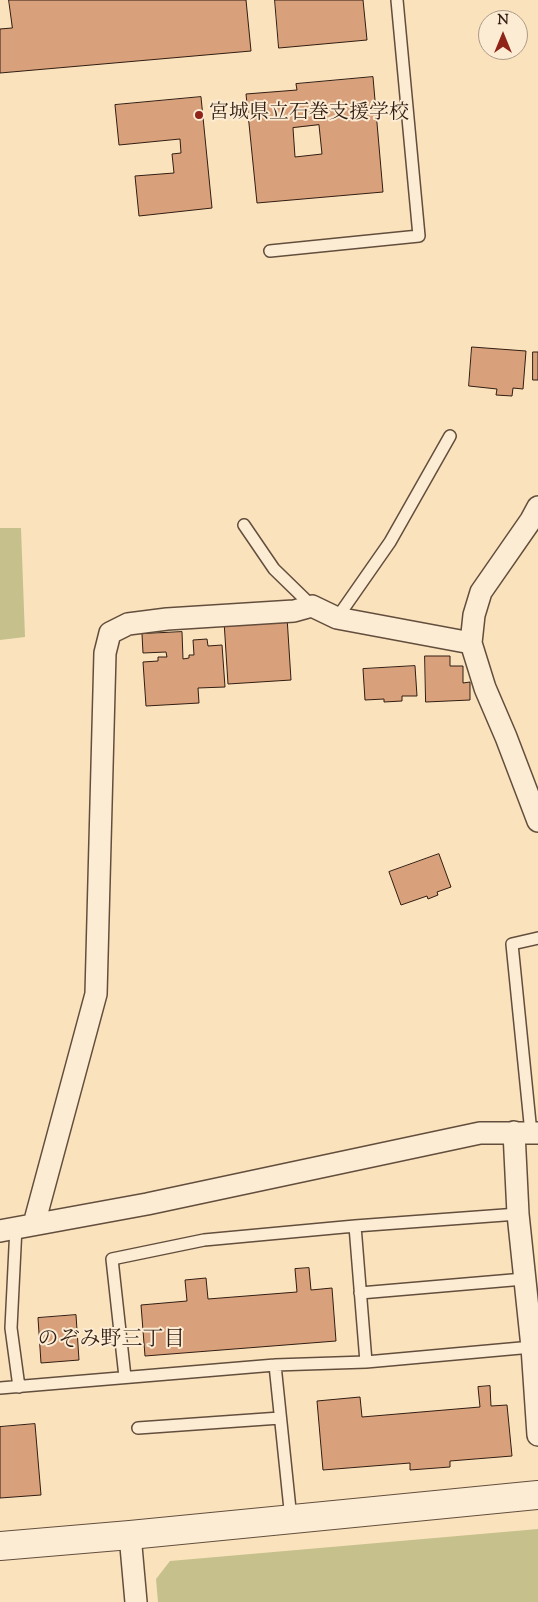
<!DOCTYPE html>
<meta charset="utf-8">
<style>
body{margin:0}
#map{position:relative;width:538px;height:1602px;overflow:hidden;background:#fae2bd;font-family:"Sorts Mill Goudy",serif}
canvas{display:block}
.north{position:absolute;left:478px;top:10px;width:50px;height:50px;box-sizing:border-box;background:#fcecd4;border:1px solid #ab9986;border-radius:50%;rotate:0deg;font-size:14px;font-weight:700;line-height:20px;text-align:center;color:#311d12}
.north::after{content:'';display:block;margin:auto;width:18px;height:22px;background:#8f2418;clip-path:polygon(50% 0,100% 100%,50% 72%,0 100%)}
</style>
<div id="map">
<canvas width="538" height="1602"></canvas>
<div class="north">N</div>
</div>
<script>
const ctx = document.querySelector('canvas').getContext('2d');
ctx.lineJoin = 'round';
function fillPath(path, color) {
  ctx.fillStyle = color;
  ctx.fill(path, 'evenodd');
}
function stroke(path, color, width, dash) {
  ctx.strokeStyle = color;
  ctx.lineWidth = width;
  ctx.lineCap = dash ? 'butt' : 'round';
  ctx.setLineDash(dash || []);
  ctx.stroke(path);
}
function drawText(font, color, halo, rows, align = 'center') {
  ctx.font = font + ' "Sorts Mill Goudy","Noto Serif JP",serif';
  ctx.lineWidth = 4;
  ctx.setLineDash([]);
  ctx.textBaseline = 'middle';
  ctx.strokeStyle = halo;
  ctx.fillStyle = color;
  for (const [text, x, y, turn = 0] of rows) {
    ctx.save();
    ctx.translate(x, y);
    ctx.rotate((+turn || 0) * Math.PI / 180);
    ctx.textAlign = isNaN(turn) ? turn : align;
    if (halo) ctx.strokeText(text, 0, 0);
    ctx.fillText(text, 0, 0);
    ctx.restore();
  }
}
fillPath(new Path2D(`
 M 0,528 L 21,528 L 25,637 L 0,640 Z
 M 538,1529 L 538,1602 L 158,1602 L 156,1579 L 170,1561 Z`), '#c6c18c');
const building = new Path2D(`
 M 9,0 L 246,0 L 251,51 L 0,73 L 0,29 L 12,28 Z
 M 275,0 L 363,0 L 367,40 L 279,48 Z
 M 373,77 L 383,192 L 257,203 L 246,94 L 297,90 L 296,84 ZM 319,125 L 322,154 L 295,157 L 293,128 Z
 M 201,97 L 212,208 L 139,216 L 135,176 L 174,173 L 172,154 L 181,153 L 180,139 L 119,145 L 115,105 Z
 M 472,347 L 526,351 L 523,389 L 513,388 L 512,396 L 496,395 L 497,389 L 469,386 Z
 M 533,352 L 538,352 L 538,380 L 533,380 Z
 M 287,617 L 291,680 L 228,684 L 224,621 Z
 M 182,632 L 183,659 L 189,658 L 189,655 L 194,655 L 193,640 L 207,639 L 208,646 L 222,645 L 225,687 L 198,688 L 199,703 L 146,706 L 143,662 L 158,661 L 158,657 L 167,657 L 166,652 L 143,653 L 142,634 Z
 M 425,656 L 450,656 L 450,666 L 463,666 L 463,683 L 470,682 L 470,700 L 426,702 Z
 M 415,666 L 417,696 L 402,696 L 402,701 L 384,702 L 384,699 L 365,700 L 363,669 Z
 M 439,854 L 451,887 L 437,892 L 438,895 L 428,899 L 427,896 L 401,905 L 389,872 Z
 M 309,1268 L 311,1290 L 332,1288 L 336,1341 L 145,1356 L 141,1305 L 187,1301 L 185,1280 L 206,1278 L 208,1299 L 297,1292 L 295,1269 Z
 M 76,1315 L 79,1360 L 41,1363 L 38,1318 Z
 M 490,1386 L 491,1406 L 507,1405 L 512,1456 L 450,1461 L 450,1467 L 410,1470 L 410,1463 L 323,1470 L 317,1401 L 360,1397 L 362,1417 L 480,1407 L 478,1387 Z
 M 35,1424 L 41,1495 L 0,1498 L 0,1427 Z`);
fillPath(building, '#d9a17b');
stroke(building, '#311d12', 1);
const service = new Path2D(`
 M 270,251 L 419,236 L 397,0
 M 244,525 L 274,569 L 312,606
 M 337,618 L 390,542 L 450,436
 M 531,1133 L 512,944 L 538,938
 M 355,1226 L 366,1362
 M 16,1227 L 11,1328 L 19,1387
 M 360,1293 L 524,1279
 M 275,1365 L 291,1519
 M 125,1377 L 112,1259 L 204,1240 L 355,1226 L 518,1214
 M 0,1388 L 275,1365 L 366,1362 L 532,1347
 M 138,1428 L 280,1418`);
const minor = new Path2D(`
 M 538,507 L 531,520 L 481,592 L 474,615 L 471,643 L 485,688 L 506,737 L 538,821
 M 514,1132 L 518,1214 L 532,1347 L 538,1435
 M 34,1224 L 96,994 L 105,653 L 110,633 L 128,624 L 167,619 L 294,611 L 312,606 L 337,618 L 471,643
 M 0,1231 L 147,1204 L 480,1133 L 538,1133
 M 130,1535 L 136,1602`);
const tertiary = new Path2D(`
 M 0,1546 L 130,1535 L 538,1495`);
stroke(service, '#634e3d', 14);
stroke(minor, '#634e3d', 24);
stroke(tertiary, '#634e3d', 30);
stroke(service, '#fcecd4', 11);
stroke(minor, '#fcecd4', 21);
stroke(tertiary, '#fcecd4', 28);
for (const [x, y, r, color] of [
 [199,115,5,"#8f2418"]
]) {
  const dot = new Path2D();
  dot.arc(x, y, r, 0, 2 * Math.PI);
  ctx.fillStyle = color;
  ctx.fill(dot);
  stroke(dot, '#fcecd4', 2);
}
drawText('20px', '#311d12', '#fcecd4', [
 ["宮城県立石巻支援学校",209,115]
], 'left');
drawText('21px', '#311d12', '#fcecd4', [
 ["のぞみ野三丁目",111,1341]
]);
</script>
